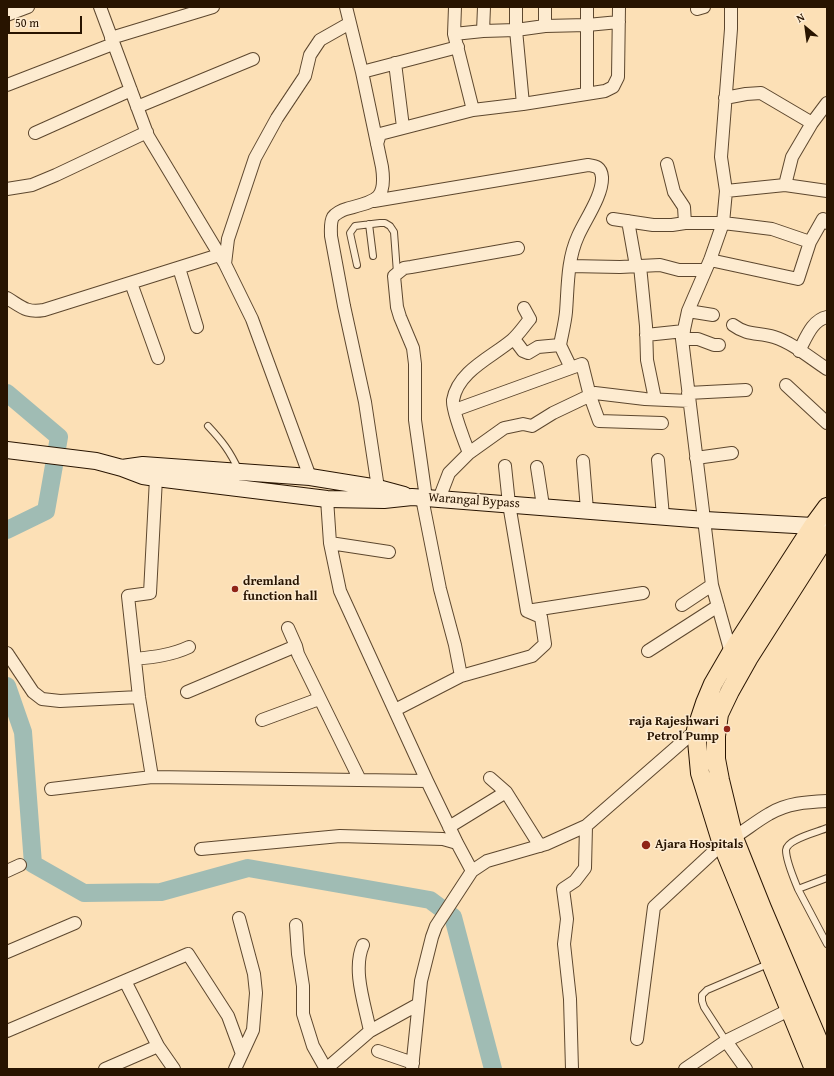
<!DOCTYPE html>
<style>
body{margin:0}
#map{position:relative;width:834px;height:1076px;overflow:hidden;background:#fce0b6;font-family:"Gentium Book Plus",serif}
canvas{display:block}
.frame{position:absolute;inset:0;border:8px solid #281400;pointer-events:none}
.north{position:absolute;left:786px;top:8px;width:40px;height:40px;-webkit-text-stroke:3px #fdebd0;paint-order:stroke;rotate:331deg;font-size:11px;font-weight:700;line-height:16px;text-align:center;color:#281400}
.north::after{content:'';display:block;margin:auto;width:14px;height:18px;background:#281400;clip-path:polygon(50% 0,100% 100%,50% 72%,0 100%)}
.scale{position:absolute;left:8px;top:16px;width:74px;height:18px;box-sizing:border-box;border:2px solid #281400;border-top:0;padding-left:5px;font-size:12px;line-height:14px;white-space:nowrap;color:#281400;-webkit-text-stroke:3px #fdebd0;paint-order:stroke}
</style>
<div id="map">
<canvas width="834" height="1076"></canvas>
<div class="frame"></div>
<div class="north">N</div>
<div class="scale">50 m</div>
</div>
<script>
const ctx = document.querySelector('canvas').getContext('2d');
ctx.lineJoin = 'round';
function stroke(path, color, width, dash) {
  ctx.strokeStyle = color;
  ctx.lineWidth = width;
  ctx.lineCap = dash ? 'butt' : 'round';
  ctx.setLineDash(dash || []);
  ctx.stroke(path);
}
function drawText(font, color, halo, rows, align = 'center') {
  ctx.font = font + ' "Gentium Book Plus",serif';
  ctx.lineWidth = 3;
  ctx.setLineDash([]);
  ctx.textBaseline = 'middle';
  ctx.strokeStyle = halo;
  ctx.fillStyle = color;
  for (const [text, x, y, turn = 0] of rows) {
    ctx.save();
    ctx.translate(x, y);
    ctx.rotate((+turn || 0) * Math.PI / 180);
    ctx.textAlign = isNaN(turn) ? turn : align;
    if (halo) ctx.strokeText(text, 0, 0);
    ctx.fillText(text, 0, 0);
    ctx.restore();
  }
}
stroke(new Path2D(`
 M 7,393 L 59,437 L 46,511 L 7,530
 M 7,686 L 23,732 L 33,864 L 84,893 L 161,892 L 248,868 L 430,900 L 453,917 L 493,1069`), '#a0bcb4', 18);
const lane = new Path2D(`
 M 369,224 L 373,256
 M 357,265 L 350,233 L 355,226 L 380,223 L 385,223 L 390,226 L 394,232 L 397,273
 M 208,426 C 222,441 230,451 239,471
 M 827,878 L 798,889 L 827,944
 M 798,889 C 794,879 786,861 786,850 C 787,839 818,832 827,828
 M 726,1041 L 704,1007 L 702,1001 L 702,995 L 707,990 L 768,964`);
const street = new Path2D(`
 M 100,7 L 148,136 L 225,264 L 252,319 L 310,477
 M 346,7 L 362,72
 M 455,7 L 454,34 L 473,110
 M 731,7 L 731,29 L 721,157 L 726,191 L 723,223 L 710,260 L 688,311 L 682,339 L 712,585 L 731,653
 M 697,9 L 704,7
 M 7,15 L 28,7
 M 545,26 L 545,7
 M 483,31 L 484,7
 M 454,34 L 483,31 L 516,30 L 545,26 L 587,25 L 619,22
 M 111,38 L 213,7
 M 395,63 L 403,127
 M 7,85 L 113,44
 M 587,94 L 587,7
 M 725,98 L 746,94 L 761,93 L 812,123
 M 523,104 L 605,91 L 613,87 L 618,77 L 619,7
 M 137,107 L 253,59
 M 35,133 L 131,90
 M 377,144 L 380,134 L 473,110 L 523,104 L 516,30 L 516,7
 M 667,164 L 674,192 L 684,207 L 685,223
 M 785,185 L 792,157 L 812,123 L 827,103
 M 7,189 L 32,185 L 56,175 L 147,132
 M 726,191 L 785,185 L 827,191
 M 374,201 L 588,165 C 596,166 601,167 602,177 C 603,195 585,220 578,236 C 567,260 568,287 566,312 C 565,323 562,334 560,345
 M 613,219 L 653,225 L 672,225 L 685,223 L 723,223 L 740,225 L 772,229 L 810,242
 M 628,221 L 636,266
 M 710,260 L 798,279 L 810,242 L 823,219 L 827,223
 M 225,264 L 228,239 L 255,158 L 277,118 L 305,76 L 310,55 L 320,40 L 350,23
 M 570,266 L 620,267 L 660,265 L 679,270 L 705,270
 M 640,266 L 646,326 L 647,360 L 655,399
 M 179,268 L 197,327
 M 131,283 L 158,358
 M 7,298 C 22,307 26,313 44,310 L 219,255
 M 688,311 L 713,315
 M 733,325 C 748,336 758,332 774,337 C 793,343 810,358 827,369
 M 646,335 L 684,331
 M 514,339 L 523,351 L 528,353 L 538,347 L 560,345 L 571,368
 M 682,339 L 698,339 L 714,345 L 719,345
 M 799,351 C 806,338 812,320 827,317
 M 786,385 L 827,423
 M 688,393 L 746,390
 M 455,410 L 582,364 L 590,396 L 599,421 L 662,423
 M 469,453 C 465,443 452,409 453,400 C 458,371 492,357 512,340 C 519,334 524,326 530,319 L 524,308
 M 696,458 L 732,453
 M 658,460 L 663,516
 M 583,461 L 587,510
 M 537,467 L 543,506
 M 156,478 L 150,593 L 128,596 L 139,697 L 152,777 L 427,781
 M 378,488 L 365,402 L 344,306 L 331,236 C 331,231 330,222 333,217 C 335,214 342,210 346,209 C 375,201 387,201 382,167 L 362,72 L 458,47
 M 422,498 L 440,589 L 455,645 L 461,676
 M 426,498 L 415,420 L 415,364 L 413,348 L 400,317 L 397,307 L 394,276 L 404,268 L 411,267 L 518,248
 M 327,499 L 330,543 L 340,591 L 427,781 L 457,843 L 472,871
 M 439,499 L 449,473 L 469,453 L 504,428 L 523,424 L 532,426 L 553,413 L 595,393 L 645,399 L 689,401
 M 330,543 L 389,552
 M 682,605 L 712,585
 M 527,611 L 643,593
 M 288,628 L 296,646
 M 648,651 L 718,606
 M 7,653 L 33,692 L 42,699 L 60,701 L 139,697
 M 135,659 C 154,657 172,655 189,647
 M 187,692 L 296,646 L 298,654 L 360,780
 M 395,710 L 461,676 L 532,656 L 545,644 L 541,617 L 527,611 L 509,504 L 505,466
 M 262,720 L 319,699
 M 490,778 L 506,792 L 540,846
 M 51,789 L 152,777
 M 449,827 L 506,792
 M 201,849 L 340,836 L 443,839 L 457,843
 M 7,871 L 20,865
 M 296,925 L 298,954 L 303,986 L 303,1014 L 313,1046 L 326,1069
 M 363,945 C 352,970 365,1005 370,1031
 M 7,952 L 75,923
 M 125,981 L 158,1046 L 174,1069
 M 7,1031 L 188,954 L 228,1016 L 242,1054
 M 637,1039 L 654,907 L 722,844 C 739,836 753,823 769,814 C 787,803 807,802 827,801
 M 726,1041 L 746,1069
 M 378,1051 L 413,1063
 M 105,1069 L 158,1046
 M 235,1069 L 253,1030 L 256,993 L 254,974 L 239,918
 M 326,1069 L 370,1031 L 417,1005
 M 412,1069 L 421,981 L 432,937 L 436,926 L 472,871 L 487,861 L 546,844 L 586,826 L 696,730 L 718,724
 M 572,1069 L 570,999 L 564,944 L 567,919 L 563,889 L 575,881 L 585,868 L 586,826
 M 685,1069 L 726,1041 L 789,1010`);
const secondary = new Path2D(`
 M 7,450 L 96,461 L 122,468 L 143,465 L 310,477 L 378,488 L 404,495
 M 122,468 L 143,476 L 156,478 L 327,499 L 384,500 L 412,497 L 426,498 L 705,520 L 813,526 L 824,529`);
const primary = new Path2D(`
 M 827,535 L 748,659 L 730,691 L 719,714 L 716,736 L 716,759 L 720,780 L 734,838 L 762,908 L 827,1061
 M 814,1069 L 722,844 L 700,773 L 696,730 L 705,703 L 713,684 L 731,653 L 813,526 L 827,507`);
stroke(lane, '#5d472e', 8);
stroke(street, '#5d472e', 14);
stroke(secondary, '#281400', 18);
stroke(primary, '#281400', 20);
stroke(lane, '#fdebd0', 6);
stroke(street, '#fdebd0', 12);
stroke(secondary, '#fdebd0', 16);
stroke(primary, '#fce0b6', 18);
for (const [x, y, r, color] of [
 [235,589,4,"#8f2418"],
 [727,729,4,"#8f2418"],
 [646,845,5,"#8f2418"]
]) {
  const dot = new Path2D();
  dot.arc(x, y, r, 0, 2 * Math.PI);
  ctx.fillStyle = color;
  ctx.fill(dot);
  stroke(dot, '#fdebd0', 1.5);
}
drawText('13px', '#281400', '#fdebd0', [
 ["Warangal Bypass",474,501,4]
]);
drawText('bold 13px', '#281400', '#fdebd0', [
 ["dremland",243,582],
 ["function hall",243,597],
 ["raja Rajeshwari",719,722,"right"],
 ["Petrol Pump",719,737,"right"],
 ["Ajara Hospitals",655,845]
], 'left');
</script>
